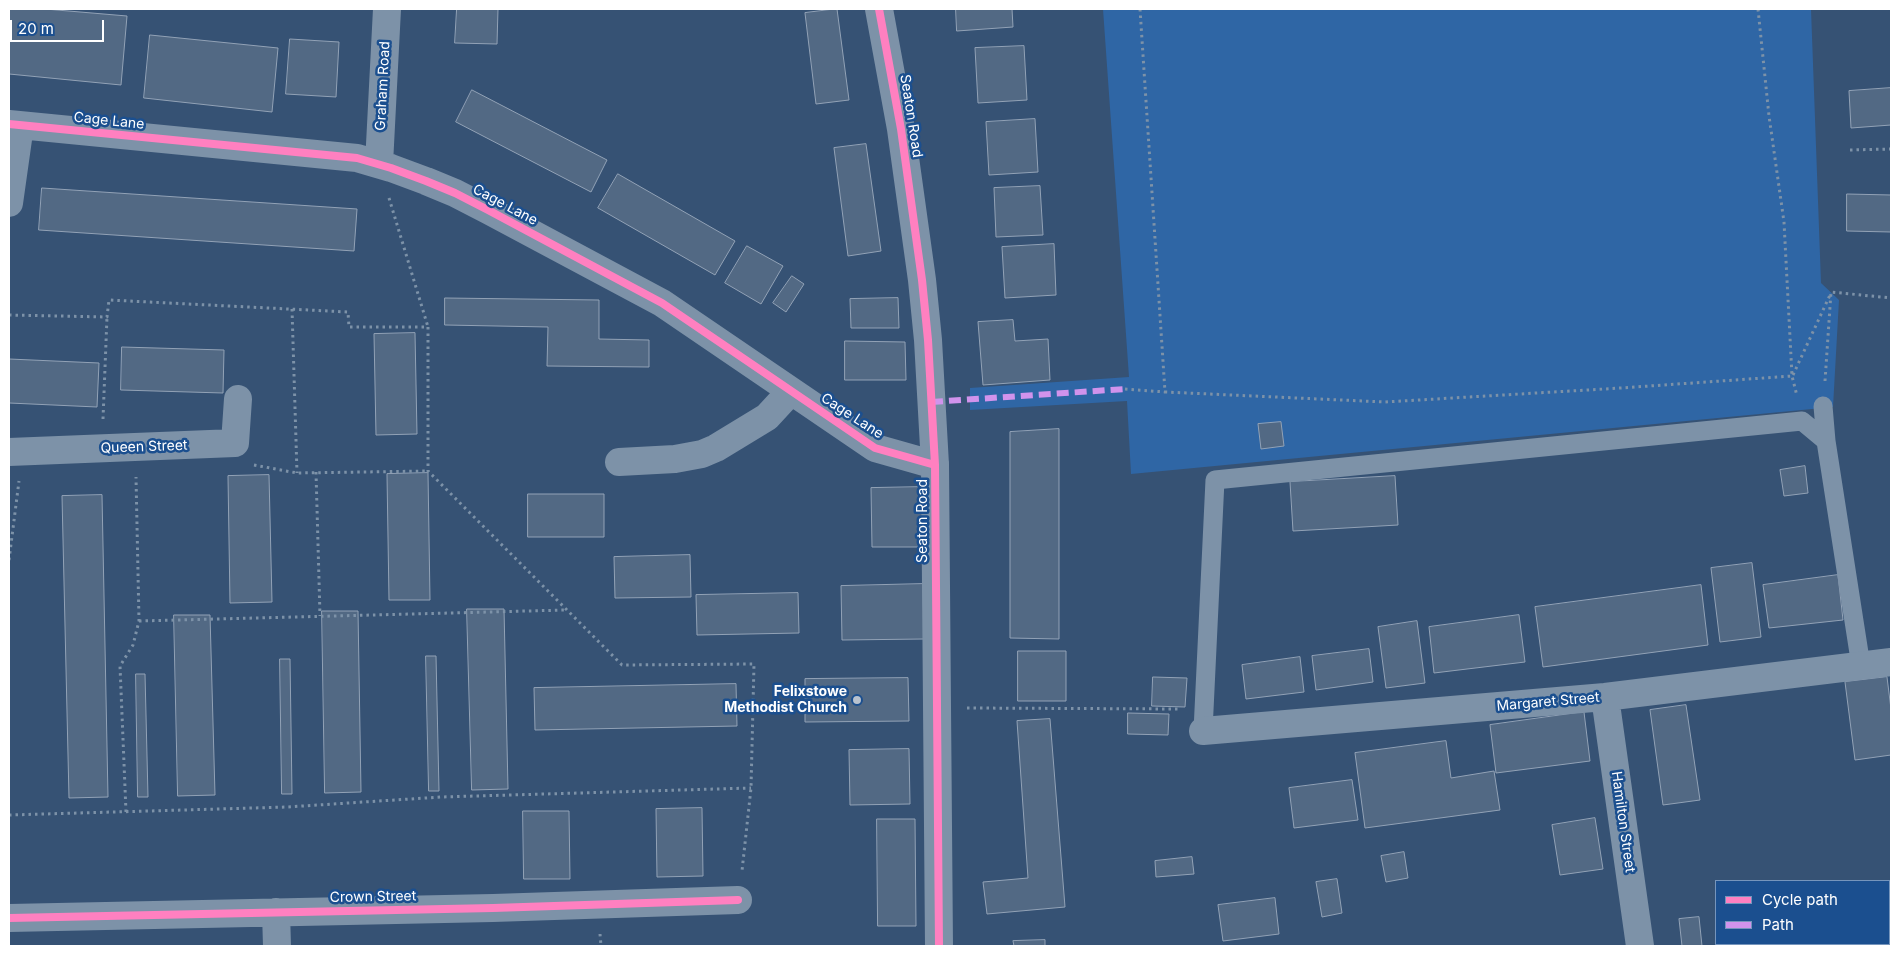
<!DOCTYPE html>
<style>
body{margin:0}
#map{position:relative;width:1900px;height:955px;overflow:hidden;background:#365274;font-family:Inter,sans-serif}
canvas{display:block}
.frame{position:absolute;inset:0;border:10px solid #fff;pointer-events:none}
.legend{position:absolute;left:1715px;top:880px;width:175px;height:65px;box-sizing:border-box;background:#1b4f8f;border:1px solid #7695bc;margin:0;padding:6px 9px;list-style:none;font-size:15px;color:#fff}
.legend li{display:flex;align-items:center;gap:10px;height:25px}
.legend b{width:25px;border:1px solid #7695bc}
.scale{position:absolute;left:10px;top:20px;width:94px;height:22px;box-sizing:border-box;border:2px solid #fff;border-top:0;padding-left:6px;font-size:15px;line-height:18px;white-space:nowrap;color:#fff;-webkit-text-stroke:4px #1b4f8f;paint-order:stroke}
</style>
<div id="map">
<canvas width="1900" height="955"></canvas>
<div class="frame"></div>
<ul class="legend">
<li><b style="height:6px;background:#ff80c0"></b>Cycle path</li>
<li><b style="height:6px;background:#d193ec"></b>Path</li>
</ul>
<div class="scale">20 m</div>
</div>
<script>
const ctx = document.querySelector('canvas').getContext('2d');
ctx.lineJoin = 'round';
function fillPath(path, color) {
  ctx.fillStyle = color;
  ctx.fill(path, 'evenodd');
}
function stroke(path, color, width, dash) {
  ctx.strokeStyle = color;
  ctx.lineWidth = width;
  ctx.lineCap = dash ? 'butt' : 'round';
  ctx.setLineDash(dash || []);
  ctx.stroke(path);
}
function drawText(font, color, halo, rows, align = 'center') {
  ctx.font = font + ' Inter,sans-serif';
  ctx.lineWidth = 5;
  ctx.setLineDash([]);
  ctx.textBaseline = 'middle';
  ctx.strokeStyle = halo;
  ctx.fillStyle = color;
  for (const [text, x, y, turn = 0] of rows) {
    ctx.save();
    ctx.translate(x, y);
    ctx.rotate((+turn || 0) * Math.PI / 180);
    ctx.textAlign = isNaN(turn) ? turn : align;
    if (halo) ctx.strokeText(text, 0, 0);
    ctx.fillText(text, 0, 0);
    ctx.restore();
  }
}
fillPath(new Path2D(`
 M 1103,9 L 1811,9 L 1821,283 L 1839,300 L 1833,407 L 1131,474 L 1127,401 L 970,410 L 970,388 L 1129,377 Z`), '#2f66a5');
const building = new Path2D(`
 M 9,9 L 45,9 L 127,16 L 121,85 L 9,74 Z
 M 457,9 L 498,9 L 497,44 L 455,43 Z
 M 837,9 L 849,100 L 816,104 L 805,13 Z
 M 956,9 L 1012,9 L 1013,27 L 957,31 Z
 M 150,35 L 278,48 L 272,112 L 144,98 Z
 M 290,39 L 339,42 L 336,97 L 286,94 Z
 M 1024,46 L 1027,100 L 978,103 L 975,48 Z
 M 1891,88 L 1891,125 L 1851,128 L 1849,91 Z
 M 472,90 L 607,160 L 591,192 L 456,122 Z
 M 1035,119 L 1038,172 L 989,175 L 986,122 Z
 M 866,144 L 881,251 L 848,256 L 834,148 Z
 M 618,174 L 735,241 L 715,275 L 598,208 Z
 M 1040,186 L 1043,235 L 996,237 L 994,188 Z
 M 42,188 L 357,209 L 354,251 L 39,230 Z
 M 1847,194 L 1891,195 L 1891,232 L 1847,231 Z
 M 1054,244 L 1056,295 L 1005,298 L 1002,247 Z
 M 747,246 L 783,266 L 761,304 L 725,283 Z
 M 792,276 L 804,284 L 786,312 L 773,303 Z
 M 445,298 L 599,300 L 599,339 L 649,340 L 649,367 L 547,366 L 548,327 L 445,325 Z
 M 898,298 L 899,328 L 851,328 L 850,299 Z
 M 1013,320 L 1015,341 L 1048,339 L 1050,380 L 983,385 L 978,322 Z
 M 415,333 L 417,434 L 376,435 L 374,334 Z
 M 845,341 L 905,342 L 906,380 L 845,380 Z
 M 122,347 L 224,350 L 223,393 L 121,390 Z
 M 9,359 L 99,363 L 97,407 L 9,403 Z
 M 1281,422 L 1284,446 L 1261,449 L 1258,424 Z
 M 1059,429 L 1059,639 L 1010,638 L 1010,432 Z
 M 1805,466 L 1808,493 L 1784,496 L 1780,470 Z
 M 428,473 L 430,600 L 389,600 L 387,474 Z
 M 269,475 L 272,602 L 230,603 L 228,476 Z
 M 1395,476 L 1398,525 L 1293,531 L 1290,482 Z
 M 923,487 L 923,547 L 872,547 L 871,488 Z
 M 528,494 L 604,494 L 604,537 L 528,537 Z
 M 102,495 L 108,797 L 69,798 L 62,496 Z
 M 690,555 L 691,597 L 615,598 L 614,557 Z
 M 1752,563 L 1761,637 L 1720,642 L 1711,568 Z
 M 1838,575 L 1843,620 L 1769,628 L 1763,585 Z
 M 923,584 L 924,639 L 842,640 L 841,586 Z
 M 1701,585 L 1708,645 L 1543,667 L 1535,607 Z
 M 798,593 L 799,633 L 697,635 L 696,595 Z
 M 467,609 L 504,609 L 508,789 L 472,790 Z
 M 322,611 L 358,611 L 361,792 L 325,793 Z
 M 174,615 L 210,615 L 215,795 L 178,796 Z
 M 1519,615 L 1525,662 L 1434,673 L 1429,627 Z
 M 1417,621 L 1425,683 L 1386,688 L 1378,627 Z
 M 1369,649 L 1373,682 L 1316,690 L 1312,656 Z
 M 1018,651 L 1066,651 L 1066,701 L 1018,701 Z
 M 426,656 L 436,656 L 439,791 L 429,791 Z
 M 1300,657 L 1304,692 L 1246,699 L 1242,665 Z
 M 280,659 L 290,659 L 292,794 L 282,794 Z
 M 136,674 L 145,674 L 148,797 L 138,797 Z
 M 1153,677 L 1187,678 L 1185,707 L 1152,706 Z
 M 1887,677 L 1891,709 L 1891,755 L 1855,760 L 1845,682 Z
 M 908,678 L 909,721 L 805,722 L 805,679 Z
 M 736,684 L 737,726 L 535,730 L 534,688 Z
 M 1686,705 L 1700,800 L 1663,805 L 1650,710 Z
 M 1584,712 L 1590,761 L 1496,773 L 1490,725 Z
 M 1128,713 L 1169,714 L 1168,735 L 1128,734 Z
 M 1050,719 L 1065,907 L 987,914 L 983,882 L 1028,878 L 1017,721 Z
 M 1446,741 L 1451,778 L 1494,771 L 1500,810 L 1365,828 L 1355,753 Z
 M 909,749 L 910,804 L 850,805 L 849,750 Z
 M 1352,780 L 1358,820 L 1294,828 L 1289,788 Z
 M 702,808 L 703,876 L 657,877 L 656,809 Z
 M 523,811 L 569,811 L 570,879 L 524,879 Z
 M 1595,818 L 1603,869 L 1560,875 L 1552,825 Z
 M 877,819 L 915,819 L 916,926 L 878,926 Z
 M 1404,852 L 1408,878 L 1386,882 L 1381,856 Z
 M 1192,857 L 1194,874 L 1156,877 L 1155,861 Z
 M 1337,879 L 1342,913 L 1322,917 L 1316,882 Z
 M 1275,898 L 1279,934 L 1223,941 L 1218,905 Z
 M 1699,917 L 1702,946 L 1682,946 L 1679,919 Z
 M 1045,940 L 1045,946 L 1014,946 L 1013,941 Z`);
fillPath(building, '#526984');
stroke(building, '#92a2b6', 1);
stroke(new Path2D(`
 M 1140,9 L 1165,392 L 1385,402 L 1621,388 L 1792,376
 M 1758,9 L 1769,116 L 1784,222 L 1792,376 L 1797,396
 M 1850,150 L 1891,149
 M 389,198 L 428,327
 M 292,309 L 297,473
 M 9,315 L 107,317 L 109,300 L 348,312 L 349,327 L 428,327 L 428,471 L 622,665 L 754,664 L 751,788 L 742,871
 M 1793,375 L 1830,295
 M 1825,381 L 1831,292 L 1891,298
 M 1125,389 L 1165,392
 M 103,419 L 107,317
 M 254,465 L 297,473 L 428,471
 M 316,472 L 320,616
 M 9,560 L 19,481
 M 139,621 L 566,610
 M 967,708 L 1180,709
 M 126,812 L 120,666 L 133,645 L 139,621 L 136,477
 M 9,815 L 287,807 L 441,797 L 751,788
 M 600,934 L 601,946`), '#7d92a8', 3, [2.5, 4]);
stroke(new Path2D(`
 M 1823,406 L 1826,441 L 1861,666
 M 1203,731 L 1215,480 L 1802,421 L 1826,441`), '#7d92a8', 19);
stroke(new Path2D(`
 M 9,124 L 357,158 L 391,168 L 426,181 L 455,193 L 488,210 L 662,303 L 875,448 L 935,465
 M 379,164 L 387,9
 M 9,203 L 20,125
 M 9,452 L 235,443 L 238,399
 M 619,462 L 675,459 L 702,454 L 716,448 L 767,417 L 791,391
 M 1605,697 L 1640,946
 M 1203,731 L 1605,697 L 1891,662
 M 276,912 L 277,946
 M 9,918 L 493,908 L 738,900`), '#7d92a8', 28);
stroke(new Path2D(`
 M 879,9 L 901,129 L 922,280 L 928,340 L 935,465 L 939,946`), '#7d92a8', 28);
stroke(new Path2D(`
 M 931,402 L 1125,389`), '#d193ec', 6, [12, 6]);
stroke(new Path2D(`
 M 879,9 L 901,129 L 922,280 L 928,340 L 935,465 L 939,946
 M 9,124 L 357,158 L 391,168 L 426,181 L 455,193 L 488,210 L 662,303 L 875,448 L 935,465
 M 9,918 L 493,908 L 738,900`), '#ff80c0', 8);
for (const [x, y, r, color] of [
 [857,700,5,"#b9c2ce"]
]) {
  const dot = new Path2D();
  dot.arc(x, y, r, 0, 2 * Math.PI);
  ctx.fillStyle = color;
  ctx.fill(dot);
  stroke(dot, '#1b4f8f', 2);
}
drawText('14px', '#fff', '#1b4f8f', [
 ["Graham Road",383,86,-87],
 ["Seaton Road",911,116,81],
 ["Cage Lane",109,121,6],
 ["Cage Lane",505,205,28],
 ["Cage Lane",852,416,33],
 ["Queen Street",144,447,-2],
 ["Seaton Road",923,521,-90],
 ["Margaret Street",1548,702,-5],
 ["Hamilton Street",1623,822,82],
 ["Crown Street",373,897,-1]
]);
drawText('bold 14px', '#fff', '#1b4f8f', [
 ["Felixstowe",847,692],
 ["Methodist Church",847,708]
], 'right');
</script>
